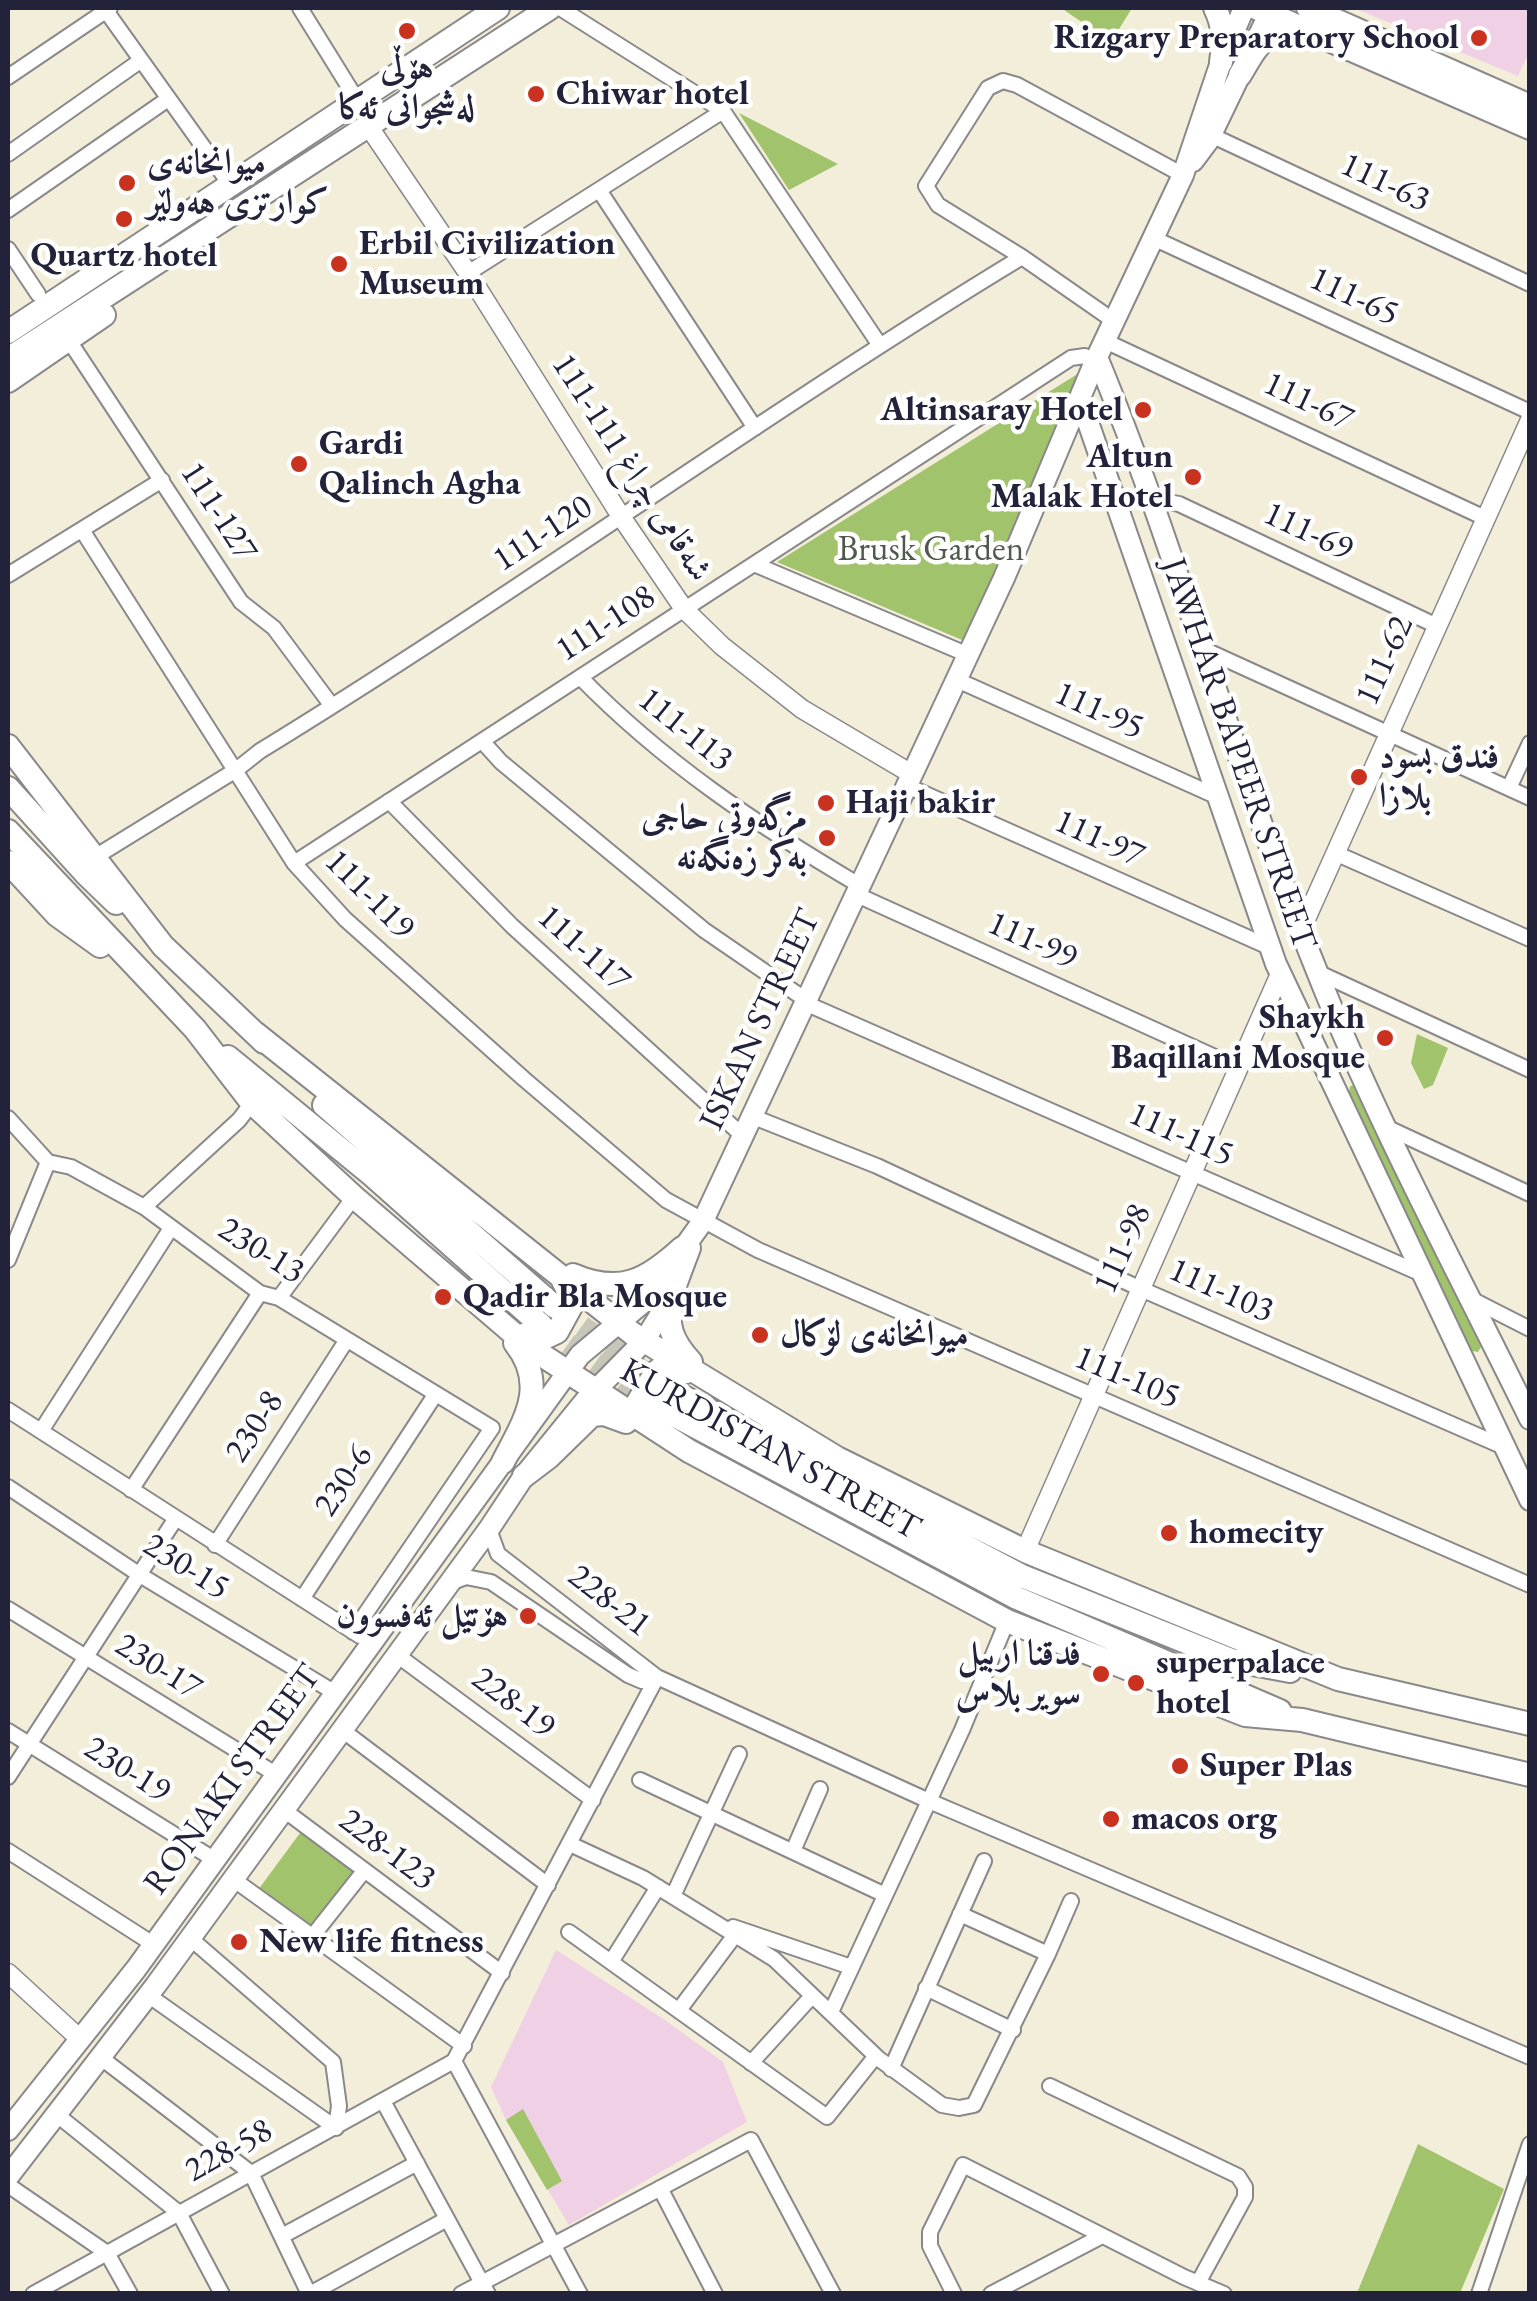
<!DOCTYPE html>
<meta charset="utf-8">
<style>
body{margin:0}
#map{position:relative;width:1537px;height:2301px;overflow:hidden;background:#f2eed9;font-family:"EB Garamond",serif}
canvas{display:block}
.frame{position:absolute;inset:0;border:10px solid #22223b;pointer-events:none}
</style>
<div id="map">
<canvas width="1537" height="2301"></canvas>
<div class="frame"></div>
</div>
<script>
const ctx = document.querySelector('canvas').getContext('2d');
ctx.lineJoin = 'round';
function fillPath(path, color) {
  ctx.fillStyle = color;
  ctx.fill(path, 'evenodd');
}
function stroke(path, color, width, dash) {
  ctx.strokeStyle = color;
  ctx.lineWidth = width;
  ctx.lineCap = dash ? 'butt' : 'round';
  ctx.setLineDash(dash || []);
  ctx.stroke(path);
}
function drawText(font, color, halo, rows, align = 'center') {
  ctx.font = font + ' "EB Garamond",Amiri,serif';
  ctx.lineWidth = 9;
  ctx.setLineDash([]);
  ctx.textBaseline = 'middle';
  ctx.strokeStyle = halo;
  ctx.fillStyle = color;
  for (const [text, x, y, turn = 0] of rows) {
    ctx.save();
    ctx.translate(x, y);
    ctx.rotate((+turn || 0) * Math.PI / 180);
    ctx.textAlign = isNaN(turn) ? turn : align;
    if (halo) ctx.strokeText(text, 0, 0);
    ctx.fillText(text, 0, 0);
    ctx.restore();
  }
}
fillPath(new Path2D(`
 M 1354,8 L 1529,8 L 1529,52 L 1518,76 Z
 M 556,1950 L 665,2020 L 723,2062 L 747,2122 L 569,2225 L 506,2120 L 491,2087 Z`), '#f0d0e5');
fillPath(new Path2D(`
 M 1048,8 L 1132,8 L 1111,42 L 1064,10 Z
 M 739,113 L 838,164 L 789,190 Z
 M 1087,368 L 967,642 L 777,562 Z
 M 1417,1034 L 1448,1048 L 1433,1085 L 1424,1089 L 1411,1063 Z
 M 1356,1085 L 1481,1347 L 1478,1352 L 1472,1351 L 1349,1093 L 1350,1086 Z
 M 303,1829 L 358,1874 L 311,1933 L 258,1890 Z
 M 523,2109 L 562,2181 L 547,2190 L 506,2120 Z
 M 1418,2144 L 1504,2189 L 1460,2293 L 1357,2293 Z`), '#a0c36c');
stroke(new Path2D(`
 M 555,1307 L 665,1387
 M 541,1325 L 655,1405`), '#c8c5b9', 22, [22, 11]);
const minor = new Path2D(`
 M 104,8 L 229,183
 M 300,8 L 357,100
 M 560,8 L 723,111 L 879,344
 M 8,77 L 110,8
 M 1215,137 L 1530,284
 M 8,154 L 140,61
 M 599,190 L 755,428
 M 8,210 L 168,99
 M 1153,238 L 1530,412
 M 8,249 L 38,294
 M 468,273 L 723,111
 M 1114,321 L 1022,257 L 938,205 L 926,186 L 988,88 L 1003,81 L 1017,85 L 1183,175
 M 68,339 L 241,602 L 274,628 L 332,706
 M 1105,341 L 1485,518
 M 1151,499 L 1179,504 L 1437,626
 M 82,530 L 294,863 L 345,919 L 524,1079 L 666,1200 L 758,1250 L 1530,1585
 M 754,564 L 966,654
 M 8,575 L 162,480
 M 1201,648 L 1530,798
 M 580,677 C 663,762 757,825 859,885
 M 955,679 L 1218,797
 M 482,741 L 501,762 L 704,930 L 806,1000
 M 905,785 L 1269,947
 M 1509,788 L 1530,743
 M 389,801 L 512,926 L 743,1136
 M 1335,853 L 1530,939
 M 95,857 L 236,770 L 260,751 C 518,593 763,414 1022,257
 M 294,863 L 1071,358 L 1085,356 L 1090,361 L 1090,372
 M 855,894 L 1239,1068
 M 1317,972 L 1530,1070
 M 805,1003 L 1422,1274
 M 751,1116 L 877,1166 L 1141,1289 L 1504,1447
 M 8,1118 L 48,1162 L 71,1167 L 144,1207 L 260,1293 L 279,1298 L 492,1428 L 353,1632
 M 1388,1128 L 1530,1194
 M 144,1207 L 239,1120 L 252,1103
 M 8,1260 L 48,1162
 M 279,1298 L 354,1197
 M 1471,1299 L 1530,1329
 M 8,1410 L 360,1636
 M 41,1431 L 171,1228
 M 8,1487 L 140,1575 L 337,1694
 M 131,1490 L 260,1293
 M 489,1529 L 498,1554 L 657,1677 L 929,1801 L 1530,2057
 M 215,1545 L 346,1341
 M 450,1583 L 466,1577 L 491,1582 L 628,1675 L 642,1681 L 657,1677
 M 302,1599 L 435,1395
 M 8,1609 L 277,1775
 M 397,1655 L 593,1800
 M 342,1730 L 548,1885
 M 8,1731 L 215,1860
 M 8,1777 L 176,1518
 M 640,1780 L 883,1894
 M 284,1810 L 502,1973
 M 570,1844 L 643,1878 L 774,1959 L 879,2059 L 942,2105 L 959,2108 L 974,2105 L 1048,1954 L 960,1914
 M 8,1851 L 153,1944
 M 793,1851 L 820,1789
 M 233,1879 L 464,2046
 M 673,1896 L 739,1754
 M 733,1927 L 851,1967
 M 569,1932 L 827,2117 L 875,2057
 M 311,1938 L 364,1871
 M 1048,1954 L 1071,1901
 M 611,1962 L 658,1887
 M 926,1988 L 1013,2030
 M 148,1995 L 336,2128 L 339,2106 L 333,2062 L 190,1938
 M 679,2010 L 735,1935
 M 831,2012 L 962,1730 L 1007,1621
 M 100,2057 L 251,2173 L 309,2294
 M 454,2061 L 580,2294
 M 751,2063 L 812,1996
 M 891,2069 L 984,1861
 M 1050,2086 L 1238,2176 L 1245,2187 L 1245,2197 L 1198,2283
 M 383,2101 L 488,2294
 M 56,2114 L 179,2213 L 222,2294
 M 8,2185 L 107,2253 L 130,2294
 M 660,2188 L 715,2294
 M 282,2236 L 417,2163
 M 33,2294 L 454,2061 L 657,1677
 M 310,2294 L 447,2219
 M 461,2294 L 751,2140 L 833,2294
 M 954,2294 L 930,2246 L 930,2232 L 963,2165 L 1184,2277 L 1224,2294
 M 991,2294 L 1102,2236
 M 1479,2294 L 1530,2144`);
const tertiary = new Path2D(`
 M 369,127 L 468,273 L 622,518 L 684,609 L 722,646 L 802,709 L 910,773
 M 1301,930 L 1530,420
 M 1025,1551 L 1280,974
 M 8,1973 L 80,2039`);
const secondary = new Path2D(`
 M 1193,161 L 1208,141 L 1272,8
 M 1097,357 C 1180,558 1235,768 1316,969 C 1377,1123 1457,1270 1530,1419
 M 1081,402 L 1276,964 L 1530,1500
 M 8,2130 L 136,1969 L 580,1355 L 647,1299 L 703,1221 L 1004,578 L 1097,357 L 1183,175 L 1221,62 L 1244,8
 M 8,2177 L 156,1985 L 489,1529 L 524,1476 L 585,1401 L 644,1341 L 672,1296 L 690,1248`);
const primary = new Path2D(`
 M 1215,8 C 1224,26 1224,41 1221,62
 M 1256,8 L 1530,128
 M 1308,8 L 1530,106
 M 1240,75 C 1260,41 1264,30 1306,35
 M 8,332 L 498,8
 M 8,359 L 550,8
 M 8,381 L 104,315`);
const trunk = new Path2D(`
 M 8,746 L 163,946 L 264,1042
 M 8,788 L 87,875 L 116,903
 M 8,831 L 195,1029 L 252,1103 L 354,1197 L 528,1346 L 689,1451 L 1007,1621 L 1245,1715 L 1302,1720 L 1530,1775
 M 8,862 L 57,915 L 100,946
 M 255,1033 L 633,1334 L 837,1458 L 1025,1551 L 1338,1679 L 1530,1724
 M 228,1057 L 372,1175 L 541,1325
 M 324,1105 L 555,1307
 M 573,1275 C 620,1295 646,1281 682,1248
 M 672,1296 C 666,1325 671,1340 691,1362
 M 526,1334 L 542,1339 L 557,1332 L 574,1301 L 563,1281
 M 665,1387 L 1022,1576 L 1231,1660 L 1290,1671
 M 655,1405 L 1017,1598 L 1280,1711
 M 654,1424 L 641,1413 L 638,1402 L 656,1372 L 667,1364 L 686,1372
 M 503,1462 C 524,1421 549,1386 515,1343
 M 524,1476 L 549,1457 L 592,1415 L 604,1414 L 626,1422`);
stroke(minor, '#8a888a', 18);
stroke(tertiary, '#8a888a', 21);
stroke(secondary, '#8a888a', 24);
stroke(primary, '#8a888a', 26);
stroke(trunk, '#8a888a', 26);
stroke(minor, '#fff', 14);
stroke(tertiary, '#fff', 18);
stroke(secondary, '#fff', 20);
stroke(primary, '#fff', 22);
stroke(trunk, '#fff', 22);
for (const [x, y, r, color] of [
 [407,31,10,"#c8321e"],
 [1479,38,10,"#c8321e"],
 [536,94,10,"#c8321e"],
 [127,183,10,"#c8321e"],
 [124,219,10,"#c8321e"],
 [339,264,10,"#c8321e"],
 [1143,410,10,"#c8321e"],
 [299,464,10,"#c8321e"],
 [1193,477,10,"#c8321e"],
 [1359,777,10,"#c8321e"],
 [826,803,10,"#c8321e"],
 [827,838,10,"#c8321e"],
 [1385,1038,10,"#c8321e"],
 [443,1297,10,"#c8321e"],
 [760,1335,10,"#c8321e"],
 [1169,1533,10,"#c8321e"],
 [528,1616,10,"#c8321e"],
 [1101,1674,10,"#c8321e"],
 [1136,1683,10,"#c8321e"],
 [1180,1766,10,"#c8321e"],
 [1111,1819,10,"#c8321e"],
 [239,1942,10,"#c8321e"]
]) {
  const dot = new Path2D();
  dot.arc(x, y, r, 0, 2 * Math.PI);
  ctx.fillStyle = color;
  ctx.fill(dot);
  stroke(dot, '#fff', 4);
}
drawText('bold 35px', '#22223b', '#fff', [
 ["Rizgary Preparatory School",1459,38,"right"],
 ["هۆڵی",407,68,"center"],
 ["لەشجوانی ئەکا",407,108,"center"],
 ["Chiwar hotel",556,94],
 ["میوانخانەی",147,163],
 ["کوارتزی هەولێر",147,203],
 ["Erbil Civilization",359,244],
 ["Museum",359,284],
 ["Quartz hotel",124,256,"center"],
 ["Altinsaray Hotel",1123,410,"right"],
 ["Gardi",319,444],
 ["Qalinch Agha",319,484],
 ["Altun",1173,457,"right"],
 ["Malak Hotel",1173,497,"right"],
 ["فندق بسود",1379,757],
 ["بلازا",1379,797],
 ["Haji bakir",846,803],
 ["مزگەوتی حاجی",807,818,"right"],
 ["بەکر زەنگەنە",807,858,"right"],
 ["Shaykh",1365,1018,"right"],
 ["Baqillani Mosque",1365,1058,"right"],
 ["Qadir Bla Mosque",463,1297],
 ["میوانخانەی لۆکال",780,1335],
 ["homecity",1189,1533],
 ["هۆتێل ئەفسوون",508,1616,"right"],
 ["فدقنا اربيل",1081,1654,"right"],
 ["سوير بلاس",1081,1694,"right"],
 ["superpalace",1156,1663],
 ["hotel",1156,1703],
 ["Super Plas",1200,1766],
 ["macos org",1131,1819],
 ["New life fitness",259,1942]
], 'left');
drawText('35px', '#22223b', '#fff', [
 ["111-63",1385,183,25],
 ["111-65",1354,297,25],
 ["111-67",1308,402,25],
 ["شەقامی چراغ 111-111",631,468,57],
 ["111-127",218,512,57],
 ["111-69",1308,532,25],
 ["111-120",543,534,-33],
 ["111-108",606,624,-33],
 ["111-62",1385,661,-66],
 ["111-95",1099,711,24],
 ["111-113",685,730,39],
 ["JAWHAR BAPEER STREET",1238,754,71],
 ["111-97",1099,839,24],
 ["111-119",369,895,45],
 ["111-99",1032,941,24],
 ["111-117",583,949,42],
 ["ISKAN STREET",761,1020,-65],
 ["111-115",1181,1135,24],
 ["111-98",1123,1249,-66],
 ["230-13",261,1251,32],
 ["111-103",1221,1291,24],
 ["111-105",1127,1378,23],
 ["230-8",255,1427,-57],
 ["KURDISTAN STREET",770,1450,29],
 ["230-6",344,1481,-57],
 ["230-15",186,1567,32],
 ["228-21",609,1601,38],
 ["230-17",158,1667,32],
 ["228-19",513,1703,37],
 ["230-19",127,1770,32],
 ["RONAKI STREET",233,1780,-54],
 ["228-123",387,1850,37],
 ["228-58",229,2151,-29]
]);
drawText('35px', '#4e5a4c', '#fff', [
 ["Brusk Garden",931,550]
]);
</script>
